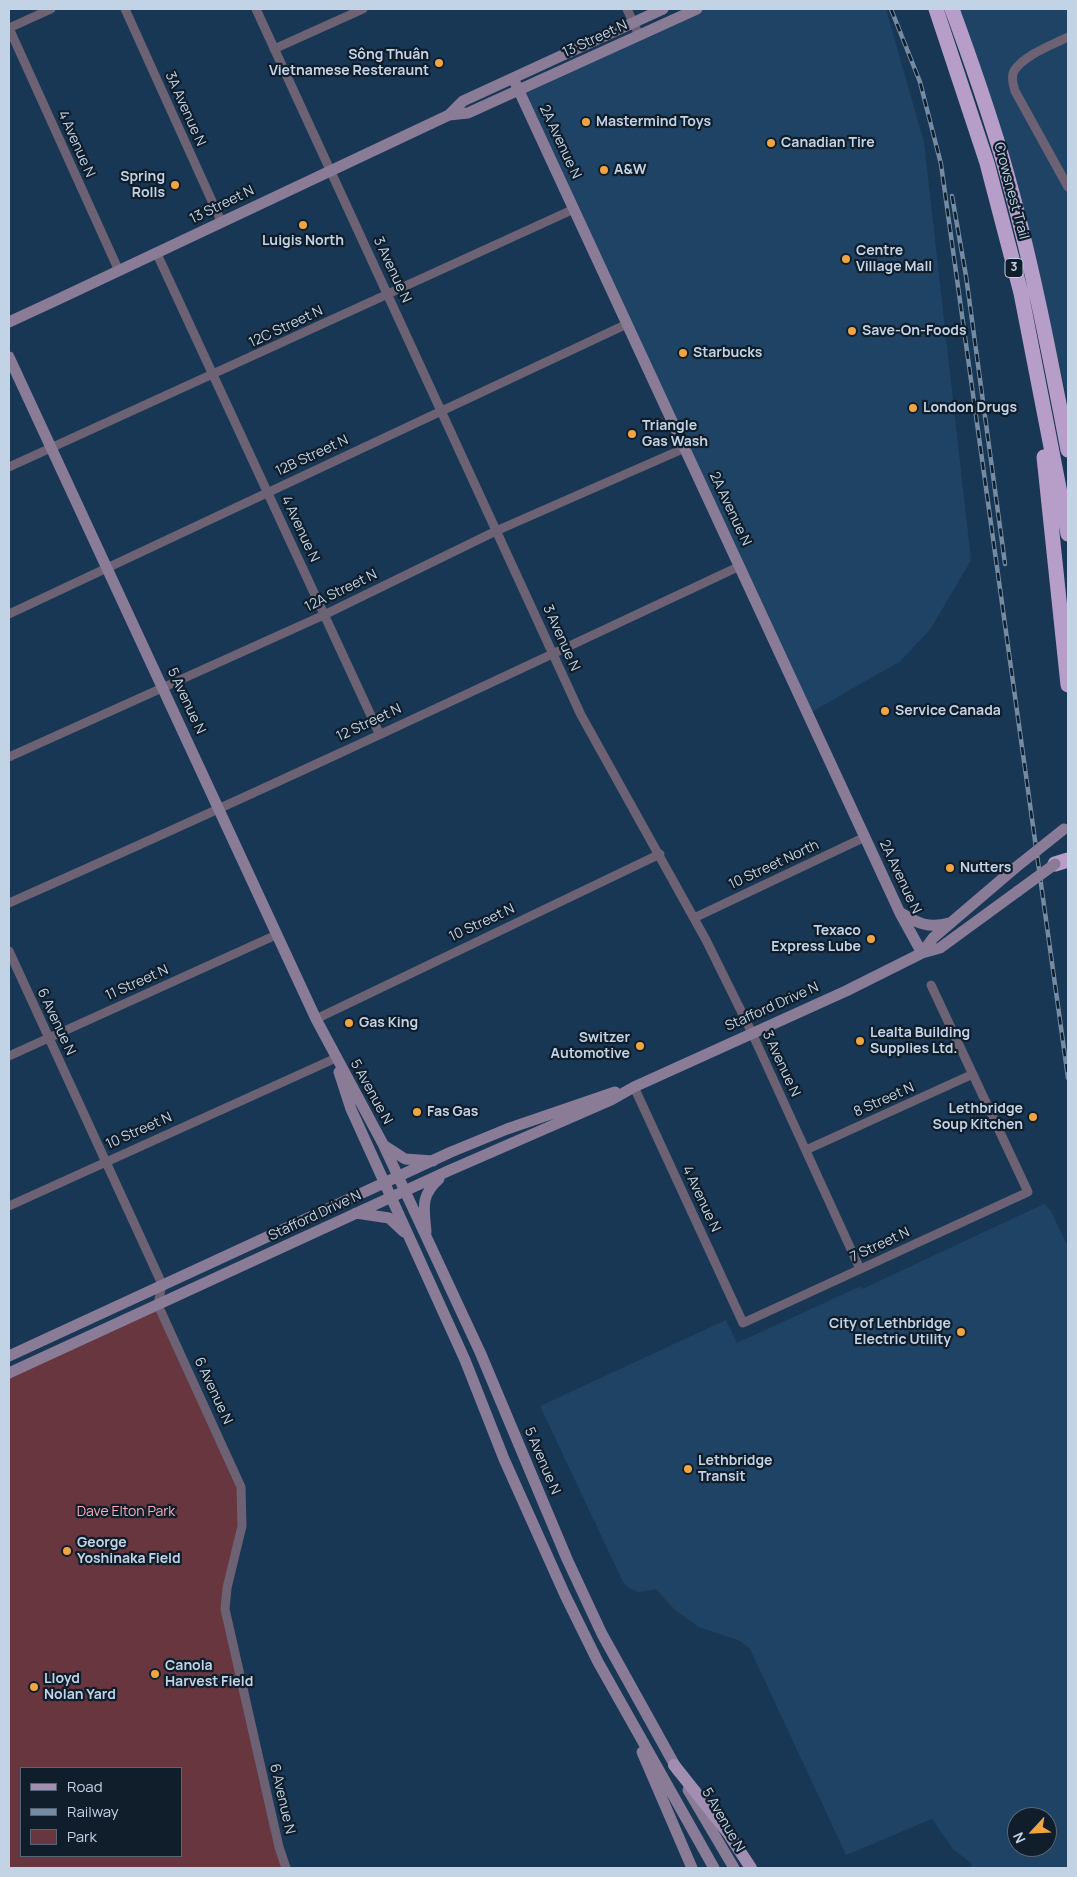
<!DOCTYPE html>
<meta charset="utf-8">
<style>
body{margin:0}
#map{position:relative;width:1077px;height:1877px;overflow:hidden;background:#183755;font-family:Manrope,sans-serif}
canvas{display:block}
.frame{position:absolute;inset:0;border:10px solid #c2d3e6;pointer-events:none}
.legend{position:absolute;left:20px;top:1767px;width:162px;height:90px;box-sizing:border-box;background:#101e2b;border:1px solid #576676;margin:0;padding:6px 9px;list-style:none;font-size:15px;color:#c2d3e6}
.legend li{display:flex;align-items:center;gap:10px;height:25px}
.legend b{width:25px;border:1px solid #576676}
.north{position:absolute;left:1007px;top:1807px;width:50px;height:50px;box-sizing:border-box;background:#101e2b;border:1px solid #576676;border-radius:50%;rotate:245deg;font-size:14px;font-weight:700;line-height:20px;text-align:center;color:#c2d3e6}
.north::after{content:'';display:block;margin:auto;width:18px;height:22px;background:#f1a540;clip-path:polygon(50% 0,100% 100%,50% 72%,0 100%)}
</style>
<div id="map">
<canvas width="1077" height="1877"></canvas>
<div class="frame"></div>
<ul class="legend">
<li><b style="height:6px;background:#a18eb0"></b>Road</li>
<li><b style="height:6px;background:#738ba3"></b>Railway</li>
<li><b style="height:14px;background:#67363e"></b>Park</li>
</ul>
<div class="north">N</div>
</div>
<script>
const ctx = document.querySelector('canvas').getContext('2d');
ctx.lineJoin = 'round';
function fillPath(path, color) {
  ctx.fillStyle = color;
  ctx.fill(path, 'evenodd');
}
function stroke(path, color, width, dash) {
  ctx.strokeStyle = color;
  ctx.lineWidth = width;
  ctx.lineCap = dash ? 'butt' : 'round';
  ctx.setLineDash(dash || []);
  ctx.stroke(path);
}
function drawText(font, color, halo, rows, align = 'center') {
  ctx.font = font + ' Manrope,sans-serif';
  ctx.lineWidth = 4.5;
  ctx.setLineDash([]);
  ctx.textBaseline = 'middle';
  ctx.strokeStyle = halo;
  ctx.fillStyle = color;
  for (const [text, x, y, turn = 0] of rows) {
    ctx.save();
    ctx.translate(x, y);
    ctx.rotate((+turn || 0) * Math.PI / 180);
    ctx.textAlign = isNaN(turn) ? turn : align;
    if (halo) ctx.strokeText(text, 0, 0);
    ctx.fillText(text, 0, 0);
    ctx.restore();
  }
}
fillPath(new Path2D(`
 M 699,9 L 886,9 L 924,142 L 971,560 L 930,630 L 899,662 L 808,714 L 521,91 Z
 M 959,9 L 1068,9 L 1068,401 L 1041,287 Z
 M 1044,1204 L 1051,1211 L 1068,1247 L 1068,1868 L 972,1868 L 971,1863 L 953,1849 L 932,1819 L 846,1855 L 750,1649 L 740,1641 L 699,1627 L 675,1610 L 656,1589 L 638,1592 L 629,1588 L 623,1582 L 540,1406 L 726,1320 L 737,1343 L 861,1286 L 862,1289 ZM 1017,1817 L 1047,1817 L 1047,1847 L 1017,1847 Z`), '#1f4365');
fillPath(new Path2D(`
 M 158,1305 L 233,1467 L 243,1507 L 225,1609 L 286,1868 L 9,1868 L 9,1373 ZM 21,1768 L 181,1768 L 181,1856 L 21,1856 Z`), '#67363e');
stroke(new Path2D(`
 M 125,9 L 221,221
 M 256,9 L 581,715 L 706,940 L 752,1033 L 860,1269
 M 627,9 L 639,35
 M 9,28 L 119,271
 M 9,28 L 51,9
 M 1068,37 C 1052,45 1024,55 1014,71 C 1011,77 1013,85 1015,91 L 1068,187
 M 274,49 L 363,9
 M 157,254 L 379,733
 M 9,467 L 574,209
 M 9,614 L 627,324
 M 9,757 L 324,615 L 496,531 L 685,448
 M 9,903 C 254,795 497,680 740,566
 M 694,918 L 865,837
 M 9,951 L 162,1284 L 158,1305 L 241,1487 L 242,1526 L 227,1588 L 225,1609 L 279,1847 L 286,1868
 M 316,1019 L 660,854
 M 9,1056 L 276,935
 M 634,1087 L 743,1323 L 1028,1192 L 931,985
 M 806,1150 L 973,1074
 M 9,1206 L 336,1058`), '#6c6273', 9);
stroke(new Path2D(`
 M 513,78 L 900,913 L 922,953
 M 449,115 L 468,113 L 697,9
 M 9,322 C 156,254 302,184 449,115 L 463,101 L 663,9
 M 9,357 L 316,1019 L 383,1144 L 480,1352 L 567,1559 L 602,1634 L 678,1771
 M 901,913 C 917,923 929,929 949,923
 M 922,953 L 933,938 L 1015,868
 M 339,1072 L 351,1109 L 465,1360 L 504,1459 L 565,1595 L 598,1662 L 714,1868
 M 385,1146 L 405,1159 L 433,1161
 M 356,1213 L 389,1218 L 404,1232
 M 426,1232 C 424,1208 420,1196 439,1179
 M 9,1356 L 451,1152 L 507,1129 L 615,1092
 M 9,1373 L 448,1171 L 611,1100 L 634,1087 L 846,991 L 922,953 L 940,948 L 1018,891
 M 642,1752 L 692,1868
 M 688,1790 L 734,1868`), '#8a7b96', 11);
stroke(new Path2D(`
 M 674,1765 L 728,1833 L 751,1868`), '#a18eb0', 12);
stroke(new Path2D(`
 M 936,9 L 987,163 L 1021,293 L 1068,534
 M 952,9 C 970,58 987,107 1002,157 C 1030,253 1049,351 1068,450
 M 1044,457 L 1068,685
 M 1055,864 L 1068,860`), '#b69ec9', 15);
const rail = new Path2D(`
 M 891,9 L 920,82 L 941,164 L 1068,1078
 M 952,196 L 966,276 L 1005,564`);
stroke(rail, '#738ba3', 4.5);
stroke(rail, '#101e2b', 2.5, [8]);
stroke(new Path2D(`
 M 1015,868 L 1064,829
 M 1018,891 L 1055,864`), '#8a7b96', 11);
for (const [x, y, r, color] of [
 [439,63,5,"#f1a540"],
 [586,122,5,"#f1a540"],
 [771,143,5,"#f1a540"],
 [604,170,5,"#f1a540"],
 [175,185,5,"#f1a540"],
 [303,225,5,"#f1a540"],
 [846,259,5,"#f1a540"],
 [852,331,5,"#f1a540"],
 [683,353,5,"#f1a540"],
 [913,408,5,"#f1a540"],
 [632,434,5,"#f1a540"],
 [885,711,5,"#f1a540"],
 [950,868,5,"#f1a540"],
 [871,939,5,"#f1a540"],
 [349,1023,5,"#f1a540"],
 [860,1041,5,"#f1a540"],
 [640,1046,5,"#f1a540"],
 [417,1112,5,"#f1a540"],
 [1033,1117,5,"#f1a540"],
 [961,1332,5,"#f1a540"],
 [688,1469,5,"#f1a540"],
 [67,1551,5,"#f1a540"],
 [155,1674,5,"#f1a540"],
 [34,1687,5,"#f1a540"]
]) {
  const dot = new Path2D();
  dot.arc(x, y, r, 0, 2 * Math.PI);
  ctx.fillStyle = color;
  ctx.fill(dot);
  stroke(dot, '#101e2b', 2);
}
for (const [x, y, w] of [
 [1014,268,18]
]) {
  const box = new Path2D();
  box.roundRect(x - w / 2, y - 9.5, w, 19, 4);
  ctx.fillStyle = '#101e2b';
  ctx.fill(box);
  stroke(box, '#c2d3e6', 1);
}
drawText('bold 12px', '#c2d3e6', null, [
 ["3",1014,268]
]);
drawText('14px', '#c2d3e6', '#101e2b', [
 ["13 Street N",595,39,-25],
 ["3A Avenue N",185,109,66],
 ["2A Avenue N",560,142,65],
 ["4 Avenue N",76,144,66],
 ["Crowsnest Trail",1011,191,75],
 ["13 Street N",222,205,-26],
 ["3 Avenue N",392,270,65],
 ["12C Street N",286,327,-25],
 ["12B Street N",312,456,-25],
 ["2A Avenue N",730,509,65],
 ["4 Avenue N",300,529,65],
 ["12A Street N",341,591,-26],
 ["3 Avenue N",561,638,66],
 ["5 Avenue N",186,701,65],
 ["12 Street N",369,723,-25],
 ["10 Street North",774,865,-25],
 ["2A Avenue N",900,877,65],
 ["10 Street N",482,923,-25],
 ["11 Street N",137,983,-24],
 ["Stafford Drive N",772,1007,-24],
 ["6 Avenue N",56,1022,65],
 ["3 Avenue N",781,1064,65],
 ["5 Avenue N",371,1092,61],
 ["8 Street N",884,1100,-24],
 ["10 Street N",139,1131,-24],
 ["4 Avenue N",701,1199,65],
 ["Stafford Drive N",315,1216,-25],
 ["7 Street N",880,1245,-25],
 ["6 Avenue N",213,1391,65],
 ["5 Avenue N",542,1461,67],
 ["6 Avenue N",282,1799,77],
 ["5 Avenue N",723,1820,60]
]);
drawText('bold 14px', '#c2d3e6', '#101e2b', [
 ["Sông Thuân",429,55,"right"],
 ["Vietnamese Resteraunt",429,71,"right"],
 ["Mastermind Toys",596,122],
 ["Canadian Tire",781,143],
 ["A&W",614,170],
 ["Spring",165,177,"right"],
 ["Rolls",165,193,"right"],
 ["Luigis North",303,241,"center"],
 ["Centre",856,251],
 ["Village Mall",856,267],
 ["Save-On-Foods",862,331],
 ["Starbucks",693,353],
 ["London Drugs",923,408],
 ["Triangle",642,426],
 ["Gas Wash",642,442],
 ["Service Canada",895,711],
 ["Nutters",960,868],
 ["Texaco",861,931,"right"],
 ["Express Lube",861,947,"right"],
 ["Gas King",359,1023],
 ["Lealta Building",870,1033],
 ["Supplies Ltd.",870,1049],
 ["Switzer",630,1038,"right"],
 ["Automotive",630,1054,"right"],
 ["Lethbridge",1023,1109,"right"],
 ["Soup Kitchen",1023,1125,"right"],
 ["Fas Gas",427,1112],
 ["City of Lethbridge",951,1324,"right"],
 ["Electric Utility",951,1340,"right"],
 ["Lethbridge",698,1461],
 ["Transit",698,1477],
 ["George",77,1543],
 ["Yoshinaka Field",77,1559],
 ["Canola",165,1666],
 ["Harvest Field",165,1682],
 ["Lloyd",44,1679],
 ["Nolan Yard",44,1695]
], 'left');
drawText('14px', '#fbaab6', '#101e2b', [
 ["Dave Elton Park",126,1512]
]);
</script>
